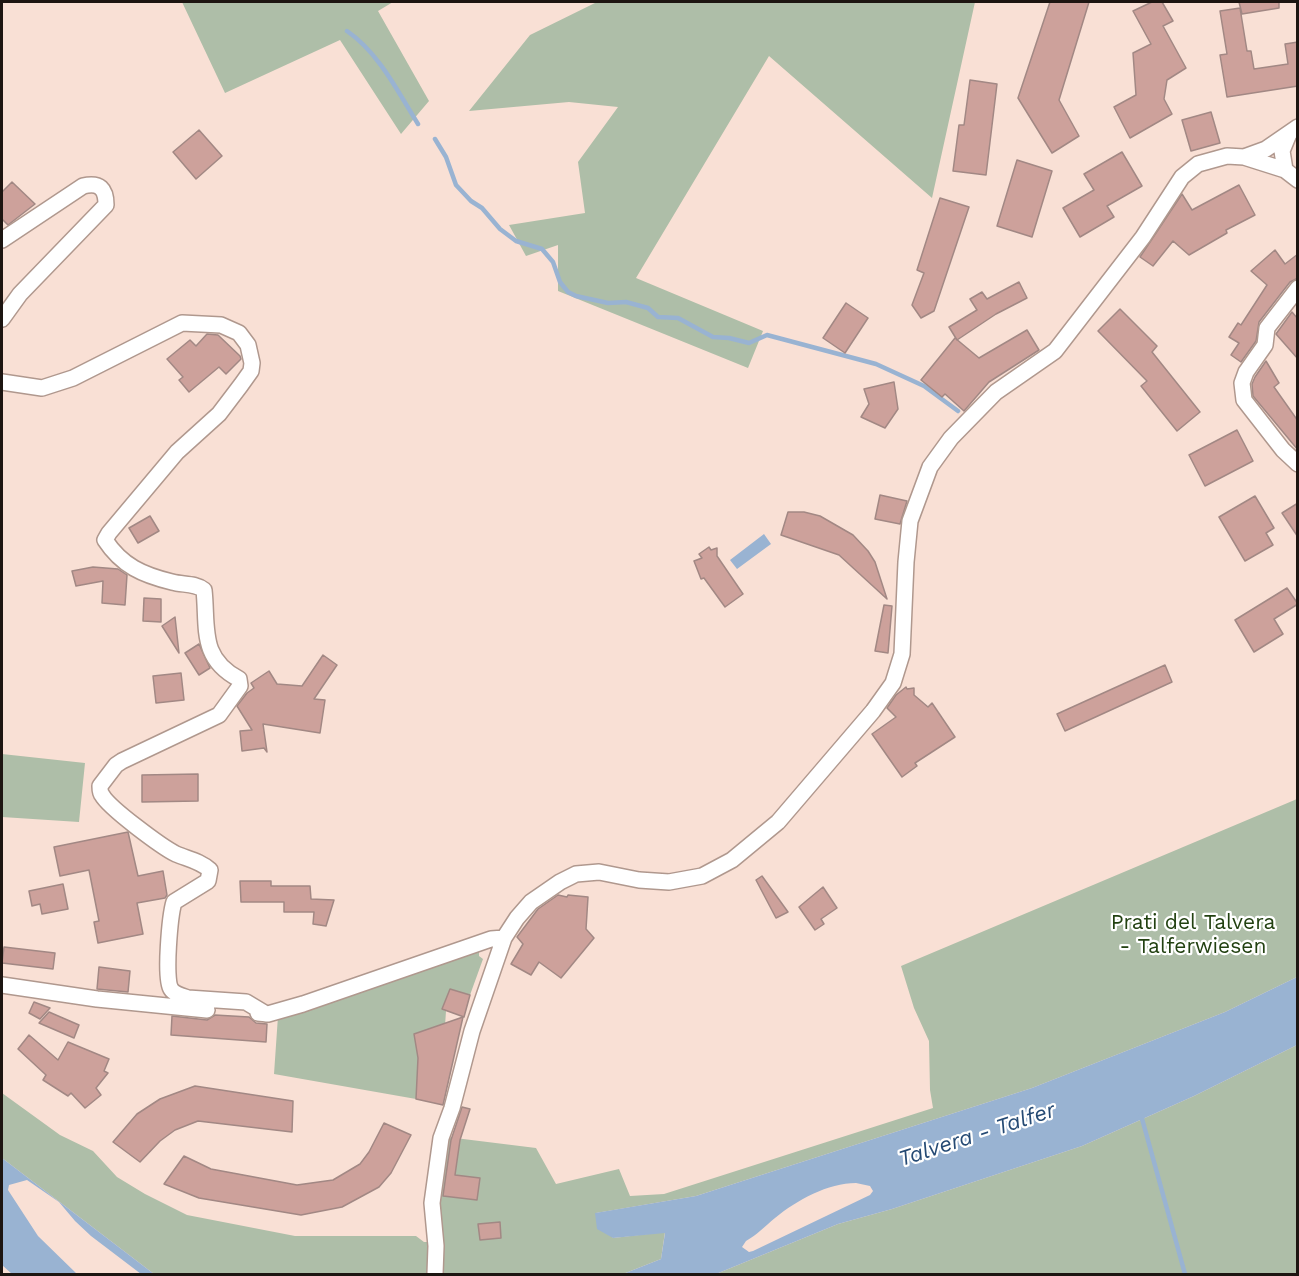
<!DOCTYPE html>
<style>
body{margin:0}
#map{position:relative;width:1299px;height:1276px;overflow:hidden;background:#f9e0d5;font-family:"Work Sans",sans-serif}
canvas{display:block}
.frame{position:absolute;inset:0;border:3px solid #1d1511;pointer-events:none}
</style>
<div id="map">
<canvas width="1299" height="1276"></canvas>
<div class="frame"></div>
</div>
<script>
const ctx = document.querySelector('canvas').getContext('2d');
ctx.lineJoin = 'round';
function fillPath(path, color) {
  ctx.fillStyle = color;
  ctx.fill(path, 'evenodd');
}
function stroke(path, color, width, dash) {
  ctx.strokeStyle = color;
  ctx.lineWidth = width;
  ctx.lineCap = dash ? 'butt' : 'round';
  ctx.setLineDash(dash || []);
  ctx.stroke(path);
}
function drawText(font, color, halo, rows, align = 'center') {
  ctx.font = font + ' "Work Sans",sans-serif';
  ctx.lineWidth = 4.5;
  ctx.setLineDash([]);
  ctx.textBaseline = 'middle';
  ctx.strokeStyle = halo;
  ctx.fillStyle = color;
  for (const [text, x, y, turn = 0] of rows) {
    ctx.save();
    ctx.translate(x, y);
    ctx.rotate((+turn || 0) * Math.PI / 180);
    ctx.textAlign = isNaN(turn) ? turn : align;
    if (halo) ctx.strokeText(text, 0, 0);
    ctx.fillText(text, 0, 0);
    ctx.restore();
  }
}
fillPath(new Path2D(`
 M 182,2 L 393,2 L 378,11 L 429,101 L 401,134 L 340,40 L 225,93 Z
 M 597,2 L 975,2 L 932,198 L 769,56 L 636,278 L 763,331 L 748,368 L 558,291 L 558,245 L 526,256 L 509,225 L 585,213 L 578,162 L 618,107 L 569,102 L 469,111 L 530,35 Z
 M 2,754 L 85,763 L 79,822 L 2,817 Z
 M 1297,799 L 1297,977 L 1225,1012 L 1032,1088 L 696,1196 L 596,1213 L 613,1238 L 665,1232 L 661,1259 L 623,1274 L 154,1274 L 2,1158 L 2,1093 L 60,1135 L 93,1151 L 117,1177 L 145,1194 L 187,1215 L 295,1236 L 416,1236 L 424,1242 L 440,1242 L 439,1198 L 447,1137 L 536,1148 L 556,1184 L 619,1169 L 630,1196 L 664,1194 L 933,1108 L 930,1090 L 929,1041 L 914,1008 L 901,966 Z
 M 479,951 L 479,956 L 483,959 L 470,995 L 450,989 L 442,1009 L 446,1011 L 445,1026 L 418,1080 L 416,1099 L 274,1074 L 278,1016 Z
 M 1297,1045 L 1297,1274 L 716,1274 L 838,1224 L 892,1209 L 1082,1146 L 1194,1096 Z`), '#aebea8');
fillPath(new Path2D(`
 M 764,534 L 771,544 L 737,569 L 730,560 Z
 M 1297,977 L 1297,1045 L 1194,1096 L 1082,1146 L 892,1209 L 838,1224 L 716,1274 L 623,1274 L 661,1259 L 665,1233 L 613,1238 L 597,1229 L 595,1213 L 696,1196 L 1032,1088 L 1225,1012 ZM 856,1183 L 870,1186 L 873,1191 L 870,1195 L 753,1251 L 749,1252 L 742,1247 L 746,1241 C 757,1235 765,1226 775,1218 C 797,1200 828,1183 856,1183 Z
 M 2,1158 L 154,1274 L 141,1274 L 91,1236 L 75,1221 L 59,1202 L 27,1180 L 9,1185 L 8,1190 L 38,1236 L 77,1274 L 12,1274 L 2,1265 Z`), '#99b3d2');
stroke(new Path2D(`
 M 347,31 C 379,53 398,92 418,124
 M 435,139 L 446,157 L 456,185 L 471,201 L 482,208 L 500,229 L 516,241 L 542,249 L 553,262 L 560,282 L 568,292 L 576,296 L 608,303 L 626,302 L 648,308 L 658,317 L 678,318 L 713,337 L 729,338 L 749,343 L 767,335 L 876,364 L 924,386 L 958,411
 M 1141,1115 L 1185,1274`), '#99b3d2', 4.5);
const building = new Path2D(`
 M 1050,2 L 1089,2 L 1059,100 L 1079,136 L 1052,153 L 1018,98 Z
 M 1152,2 L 1162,2 L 1173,21 L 1163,26 L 1186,68 L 1167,80 L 1164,99 L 1172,114 L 1130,138 L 1114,107 L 1136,95 L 1133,53 L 1151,44 L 1133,11 Z
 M 1239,2 L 1279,2 L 1279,8 L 1242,14 Z
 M 1240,8 L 1247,51 L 1251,51 L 1254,69 L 1288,64 L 1285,44 L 1298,42 L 1298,86 L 1227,97 L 1220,55 L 1227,54 L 1220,11 Z
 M 970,80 L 997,84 L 986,175 L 953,171 L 959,125 L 964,125 Z
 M 1211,112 L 1220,143 L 1191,151 L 1182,120 Z
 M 199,130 L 222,156 L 196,179 L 173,152 Z
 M 1122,152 L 1142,186 L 1107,206 L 1114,217 L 1080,237 L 1063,208 L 1094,190 L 1084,174 Z
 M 1017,160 L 1052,171 L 1032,237 L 997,226 Z
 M 12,182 L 35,204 L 8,225 L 2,219 L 2,192 Z
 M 1239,185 L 1255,215 L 1226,230 L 1227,233 L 1189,255 L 1173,241 L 1153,266 L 1140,257 L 1182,194 L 1192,210 Z
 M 940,198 L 969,207 L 934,311 L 921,318 L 912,305 L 924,273 L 917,270 Z
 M 1275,250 L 1285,264 L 1298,254 L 1298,278 L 1290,282 L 1259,322 L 1256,341 L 1241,362 L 1231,355 L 1239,343 L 1229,337 L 1238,323 L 1241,325 L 1267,285 L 1251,271 Z
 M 1019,282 L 1027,298 L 996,314 L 957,340 L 949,327 L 977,310 L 970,299 L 982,292 L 987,299 Z
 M 846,303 L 868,318 L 845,353 L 823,338 Z
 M 1120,309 L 1157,346 L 1152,352 L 1200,412 L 1177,431 L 1141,386 L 1147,381 L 1098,331 Z
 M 1292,312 L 1298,319 L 1298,359 L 1276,334 Z
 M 1027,330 L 1039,350 L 989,382 L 964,411 L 945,394 L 942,397 L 921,380 L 955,338 L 979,358 Z
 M 207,334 L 218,335 L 240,356 L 241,359 L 226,374 L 219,367 L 189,392 L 179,380 L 183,377 L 167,359 L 190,340 L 196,346 Z
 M 1266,361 L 1279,383 L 1274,387 L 1298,421 L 1298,450 L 1253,396 L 1252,384 L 1255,377 Z
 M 894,382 L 898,409 L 885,428 L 861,417 L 869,404 L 864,389 Z
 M 1237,430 L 1253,461 L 1205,486 L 1189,455 Z
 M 880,495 L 907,501 L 900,524 L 875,519 Z
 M 1255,496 L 1274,528 L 1266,533 L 1273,545 L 1245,561 L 1219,517 Z
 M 1298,503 L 1298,537 L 1282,513 Z
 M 788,512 L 804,512 L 820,516 L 853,535 L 868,551 L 875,562 L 887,599 L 839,555 L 781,535 Z
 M 150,516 L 159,531 L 138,543 L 129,528 Z
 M 709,547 L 711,550 L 717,548 L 717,556 L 743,594 L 725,607 L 704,578 L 701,579 L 694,561 L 702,558 L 699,554 Z
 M 93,567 L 118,569 L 127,575 L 125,605 L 102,603 L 103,581 L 76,586 L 72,571 Z
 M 1287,588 L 1298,604 L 1274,619 L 1283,634 L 1254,652 L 1235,620 Z
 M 144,598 L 161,599 L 161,622 L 143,621 Z
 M 884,605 L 892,606 L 888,653 L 875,651 Z
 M 175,617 L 179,653 L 162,626 Z
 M 199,644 L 210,668 L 199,675 L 185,653 Z
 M 323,655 L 337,665 L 314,699 L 325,700 L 320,733 L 263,724 L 267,752 L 264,748 L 242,751 L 240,731 L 252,730 L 237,706 L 247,693 L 254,688 L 251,683 L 269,671 L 277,684 L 302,686 Z
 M 1165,665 L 1172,682 L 1065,731 L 1057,714 Z
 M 181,673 L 184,700 L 156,703 L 153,676 Z
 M 906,687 L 907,689 L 914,688 L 914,695 L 928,707 L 932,703 L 955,737 L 915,763 L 917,766 L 902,777 L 872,734 L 896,717 L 887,708 L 896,695 Z
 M 198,774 L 198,801 L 142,802 L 142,775 Z
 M 128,832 L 138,876 L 163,871 L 167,895 L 165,898 L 137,903 L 143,934 L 98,943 L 94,922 L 99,921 L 89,870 L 60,876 L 54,847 Z
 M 762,876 L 788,912 L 776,918 L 756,880 Z
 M 240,881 L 271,881 L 271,886 L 310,886 L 311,899 L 334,900 L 326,926 L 313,924 L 314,912 L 284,912 L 284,902 L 241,902 Z
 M 63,884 L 68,909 L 42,914 L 40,904 L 32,906 L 29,891 Z
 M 823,887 L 837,908 L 821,919 L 824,924 L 815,930 L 799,907 Z
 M 558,895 L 567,897 L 568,895 L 588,897 L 586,929 L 594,938 L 561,978 L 539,962 L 531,975 L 511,964 L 523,944 L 517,937 L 538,909 Z
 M 4,947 L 55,953 L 53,969 L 2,963 Z
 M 99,967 L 130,971 L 128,992 L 97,989 Z
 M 450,989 L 470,995 L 464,1017 L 442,1009 Z
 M 34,1002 L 50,1008 L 40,1019 L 29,1013 Z
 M 49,1012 L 79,1025 L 74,1038 L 39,1023 Z
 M 215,1015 L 249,1017 L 256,1023 L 267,1024 L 266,1042 L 171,1035 L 172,1016 L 207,1020 Z
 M 463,1017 L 443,1105 L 416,1099 L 418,1058 L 414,1034 Z
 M 29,1035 L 58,1060 L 68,1042 L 109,1059 L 104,1071 L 108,1073 L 96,1088 L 101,1095 L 85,1108 L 71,1093 L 68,1096 L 43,1080 L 46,1075 L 18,1049 Z
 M 195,1086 L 293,1101 L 292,1132 L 198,1121 L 175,1130 L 160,1141 L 140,1162 L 113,1142 L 137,1114 L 160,1099 Z
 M 462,1107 L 470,1109 L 460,1140 L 455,1175 L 480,1178 L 477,1200 L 443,1196 L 451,1140 Z
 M 384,1123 L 411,1135 L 391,1173 L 379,1187 L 342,1207 L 301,1215 L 199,1198 L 164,1184 L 184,1156 L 211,1169 L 297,1185 L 333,1180 L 360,1164 L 369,1152 Z
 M 500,1222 L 501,1238 L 480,1240 L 478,1224 Z`);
fillPath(building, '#cda19b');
stroke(building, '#a28884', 1.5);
const minor = new Path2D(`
 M 1244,157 L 1266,149 L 1298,127
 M 1285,170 L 1282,151 L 1289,134
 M 2,240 L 83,186 C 100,182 106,189 106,205 L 20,294 L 2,319
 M 1298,288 L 1267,328 L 1265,345 L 1246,372 L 1242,383 L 1244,400 L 1283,450 L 1298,464
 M 2,382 L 42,388 L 73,378 L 182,323 L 221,325 L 239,333 L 248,345 L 252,363 L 251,371 L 241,385 L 219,414 L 177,452 L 109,533 L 105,540 C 122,566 143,575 172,582 C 183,585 195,583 204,590 C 208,627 199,658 239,679 L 240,686 L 219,715 L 122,761 L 116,765 L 100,786 C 100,789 100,793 102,795 C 109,808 162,847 176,854 C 188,859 200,861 210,870 L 208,881 L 174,902 C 170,915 164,979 171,989 C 174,994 182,996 188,998 L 246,1002 L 266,1014
 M 2,985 L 97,999 L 207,1010
 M 258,1013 L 268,1014 L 303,1004 L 491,939 L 504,938
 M 435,1274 L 436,1246 L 432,1203 L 441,1138 L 452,1108 L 472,1031 L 504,938 L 517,918 L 531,902 L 560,882 L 576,874 L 599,872 L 639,880 L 669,882 L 702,876 L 732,860 L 778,822 L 873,711 L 893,683 L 902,654 L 906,562 L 910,521 L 930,467 L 951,438 L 996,392 L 1055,351 L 1143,237 L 1182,177 L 1198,164 L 1227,156 L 1244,157 L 1285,170 L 1298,180`);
stroke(minor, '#b0988e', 18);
stroke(minor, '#fff', 15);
drawText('21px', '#224111', '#fff', [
 ["Prati del Talvera",1193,923],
 ["- Talferwiesen",1193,947]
]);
drawText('italic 22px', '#254a74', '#fff', [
 ["Talvera - Talfer",977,1135,-18]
]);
</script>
